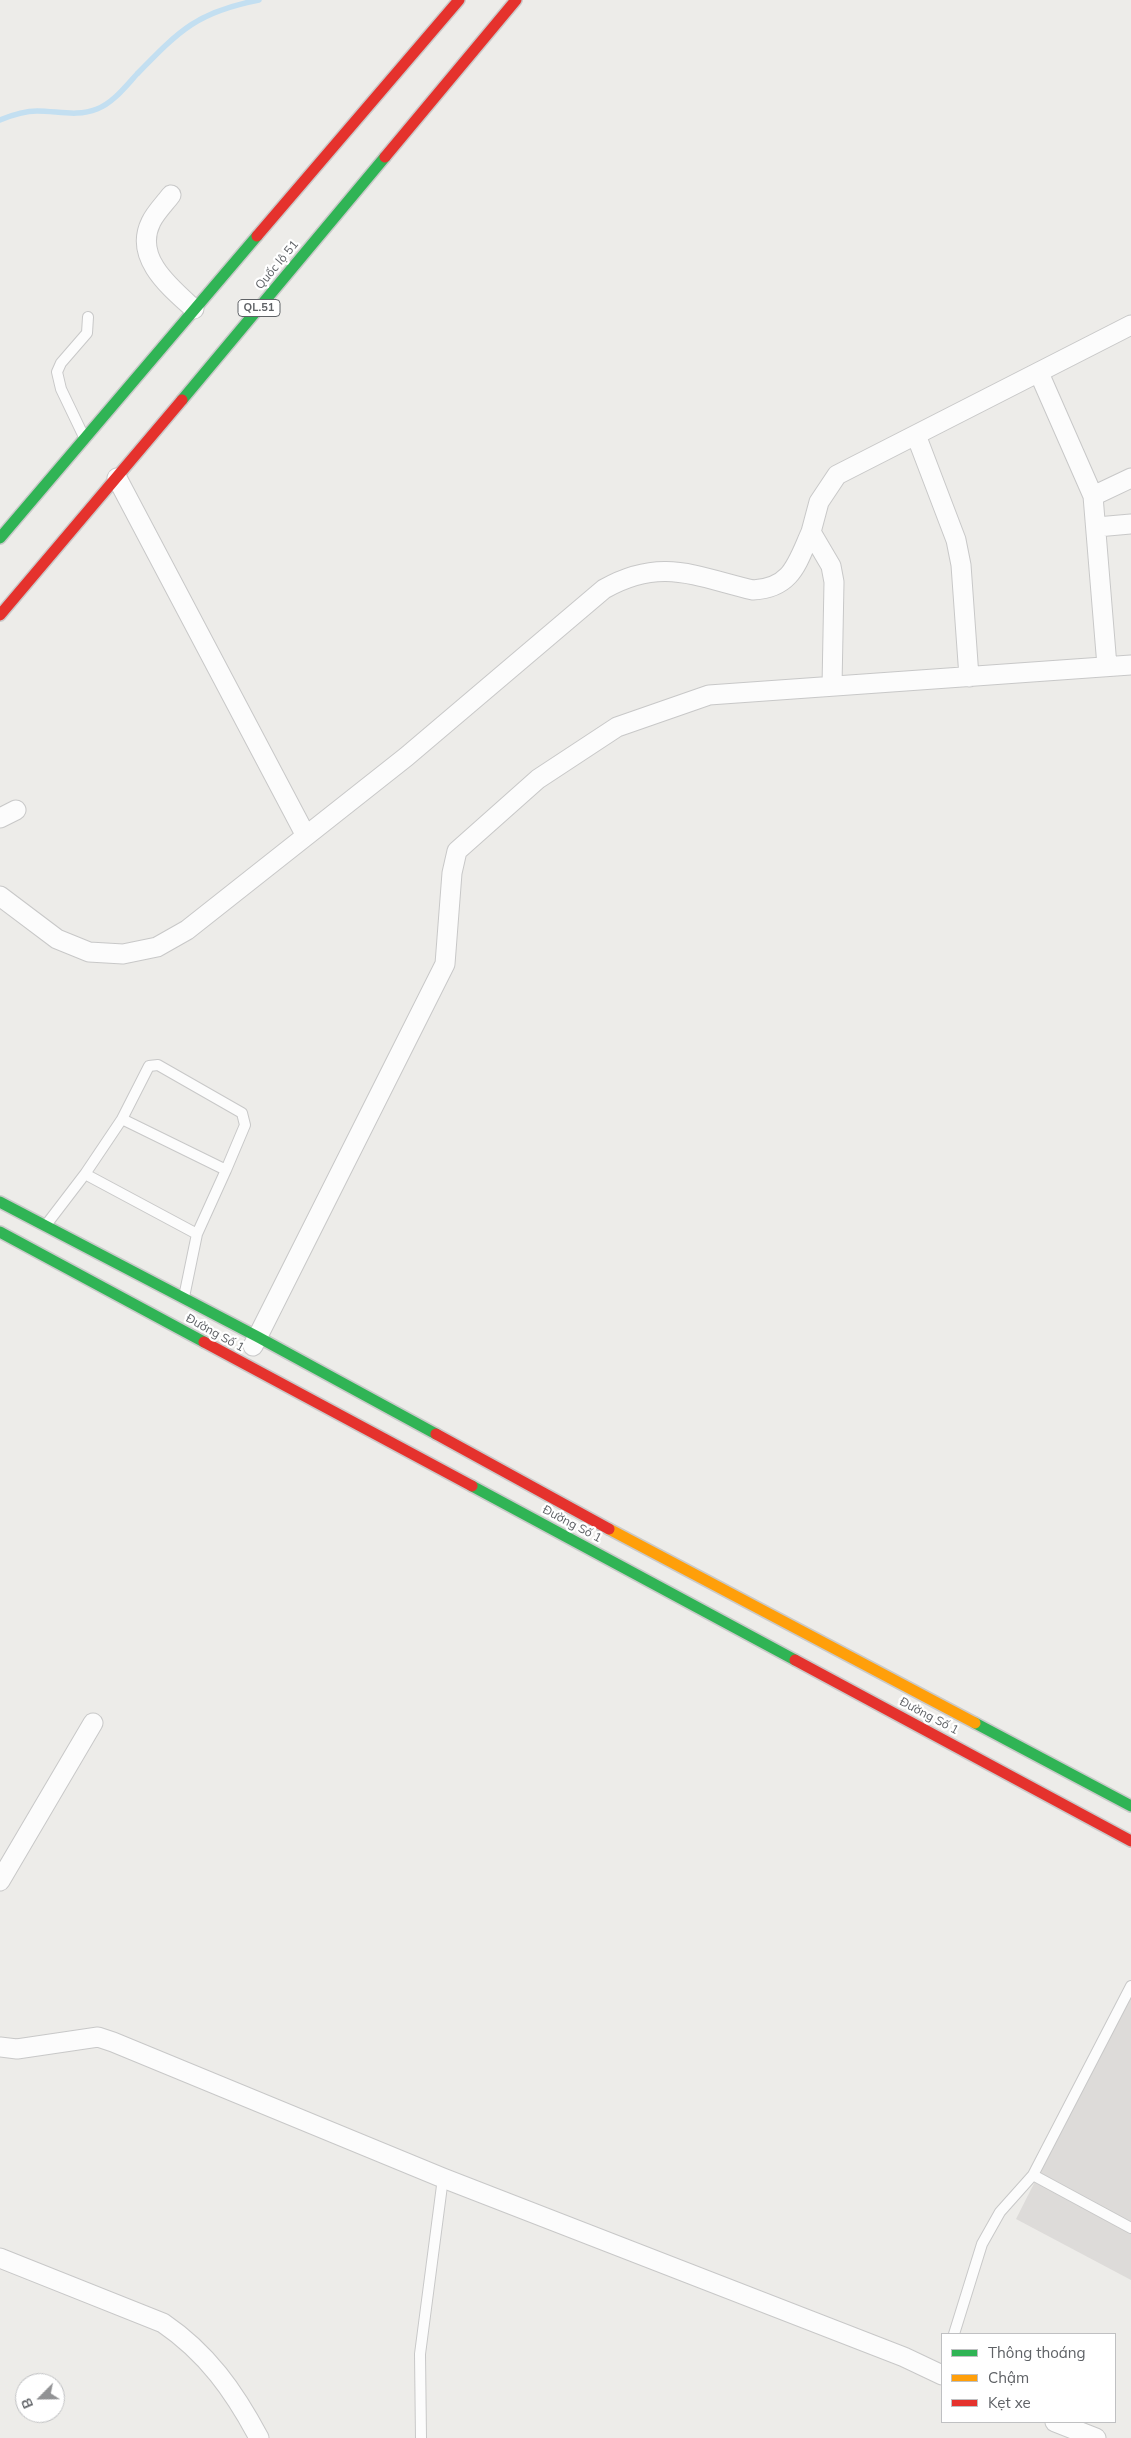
<!DOCTYPE html>
<meta charset="utf-8">
<style>
body{margin:0}
#map{position:relative;width:1131px;height:2438px;overflow:hidden;background:#edece9;font-family:Mulish,sans-serif}
canvas{display:block}
.legend{position:absolute;left:941px;top:2333px;width:175px;height:90px;box-sizing:border-box;background:#fff;border:1px solid #bfc0c2;margin:0;padding:6px 9px;list-style:none;font-size:15px;color:#5f6266}
.legend li{display:flex;align-items:center;gap:10px;height:25px}
.legend b{width:25px;border:1px solid #bfc0c2}
.north{position:absolute;left:15px;top:2373px;width:50px;height:50px;box-sizing:border-box;background:#fff;border:1px solid #bfc0c2;border-radius:50%;rotate:247deg;font-size:14px;font-weight:700;line-height:20px;text-align:center;color:#5f6266}
.north::after{content:'';display:block;margin:auto;width:18px;height:22px;background:#919294;clip-path:polygon(50% 0,100% 100%,50% 72%,0 100%)}
</style>
<div id="map">
<canvas width="1131" height="2438"></canvas>
<ul class="legend">
<li><b style="height:6px;background:#30b455"></b>Thông thoáng</li>
<li><b style="height:6px;background:#ff9f0a"></b>Chậm</li>
<li><b style="height:6px;background:#e5322d"></b>Kẹt xe</li>
</ul>
<div class="north">B</div>
</div>
<script>
const ctx = document.querySelector('canvas').getContext('2d');
ctx.lineJoin = 'round';
function fillPath(path, color) {
  ctx.fillStyle = color;
  ctx.fill(path, 'evenodd');
}
function stroke(path, color, width, dash) {
  ctx.strokeStyle = color;
  ctx.lineWidth = width;
  ctx.lineCap = dash ? 'butt' : 'round';
  ctx.setLineDash(dash || []);
  ctx.stroke(path);
}
function drawText(font, color, halo, rows, align = 'center') {
  ctx.font = font + ' Mulish,sans-serif';
  ctx.lineWidth = 4.5;
  ctx.setLineDash([]);
  ctx.textBaseline = 'middle';
  ctx.strokeStyle = halo;
  ctx.fillStyle = color;
  for (const [text, x, y, turn = 0] of rows) {
    ctx.save();
    ctx.translate(x, y);
    ctx.rotate((+turn || 0) * Math.PI / 180);
    ctx.textAlign = isNaN(turn) ? turn : align;
    if (halo) ctx.strokeText(text, 0, 0);
    ctx.fillText(text, 0, 0);
    ctx.restore();
  }
}
fillPath(new Path2D(`
 M 1131,1992 L 1131,2280 L 1016,2219 Z`), '#dddbd9');
stroke(new Path2D(`
 M 0,120 C 12,115 23,111 37,111 C 58,111 77,117 97,109 C 113,103 126,86 137,74 C 180,30 197,12 259,0`), '#c3dff1', 5.5);
const lane = new Path2D(`
 M 84,437 L 61,389 L 57,372 L 61,363 L 87,333 L 88,317
 M 122,1119 L 149,1066 L 158,1065 L 242,1113 L 245,1125 L 226,1170
 M 85,1174 L 197,1234
 M 46,1225 L 85,1174 L 122,1119 L 226,1170 L 197,1234 L 184,1297
 M 1033,2175 L 1131,2228
 M 954,2334 L 982,2244 L 1000,2212 L 1033,2175 L 1131,1986
 M 421,2438 L 420,2354 L 443,2178`);
const street = new Path2D(`
 M 171,195 C 165,203 155,213 151,222 C 133,258 171,288 194,309
 M 1039,373 L 1093,496 L 1107,666
 M 916,435 L 956,540 L 961,565 L 969,677
 M 117,478 L 306,836
 M 1093,496 L 1131,478
 M 1097,527 L 1131,524
 M 832,686 L 834,582 L 831,566 L 811,532 L 819,502 L 837,475 L 1131,325
 M 0,818 L 16,810
 M 0,896 L 57,939 L 89,952 L 123,954 L 157,947 L 187,930 L 406,757 L 604,589 C 661,557 694,576 753,590 C 792,588 797,563 811,532
 M 253,1346 L 445,964 L 452,873 L 457,851 L 538,779 L 617,727 L 709,695 L 1131,665
 M 0,1881 L 93,1723
 M 0,2047 L 17,2049 L 98,2037 L 113,2042 L 443,2178 L 904,2357 L 942,2375
 M 0,2258 L 163,2323 C 207,2353 234,2391 259,2438
 M 1055,2422 L 1096,2438`);
const fast = new Path2D(`
 M 182,400 L 385,157
 M 0,538 L 257,236
 M 0,1202 L 258,1337 L 436,1434
 M 0,1232 L 204,1342
 M 472,1486 L 795,1660
 M 975,1723 L 1131,1806`);
const slow = new Path2D(`
 M 609,1529 L 975,1723`);
const jam = new Path2D(`
 M 385,157 L 516,0
 M 257,236 L 459,0
 M 0,615 L 182,400
 M 204,1342 L 472,1486
 M 436,1434 L 609,1529
 M 795,1660 L 1131,1841`);
stroke(lane, '#c8c8c8', 12);
stroke(street, '#c8c8c8', 21);
stroke(fast, '#cacaca', 14);
stroke(slow, '#cacaca', 14);
stroke(jam, '#cacaca', 14);
stroke(lane, '#fcfcfc', 10);
stroke(street, '#fcfcfc', 19);
stroke(fast, '#30b455', 11);
stroke(slow, '#ff9f0a', 11);
stroke(jam, '#e5322d', 11);
for (const [x, y, w] of [
 [259,308,42]
]) {
  const box = new Path2D();
  box.roundRect(x - w / 2, y - 8.5, w, 17, 4);
  ctx.fillStyle = '#fff';
  ctx.fill(box);
  stroke(box, '#5f6266', 1);
}
drawText('bold 11px', '#5f6266', null, [
 ["QL.51",259,308]
]);
drawText('12px', '#5f6266', '#fff', [
 ["Quốc lộ 51",277,265,-50],
 ["Đường Số 1",215,1333,29],
 ["Đường Số 1",572,1524,28],
 ["Đường Số 1",929,1716,28]
]);
</script>
